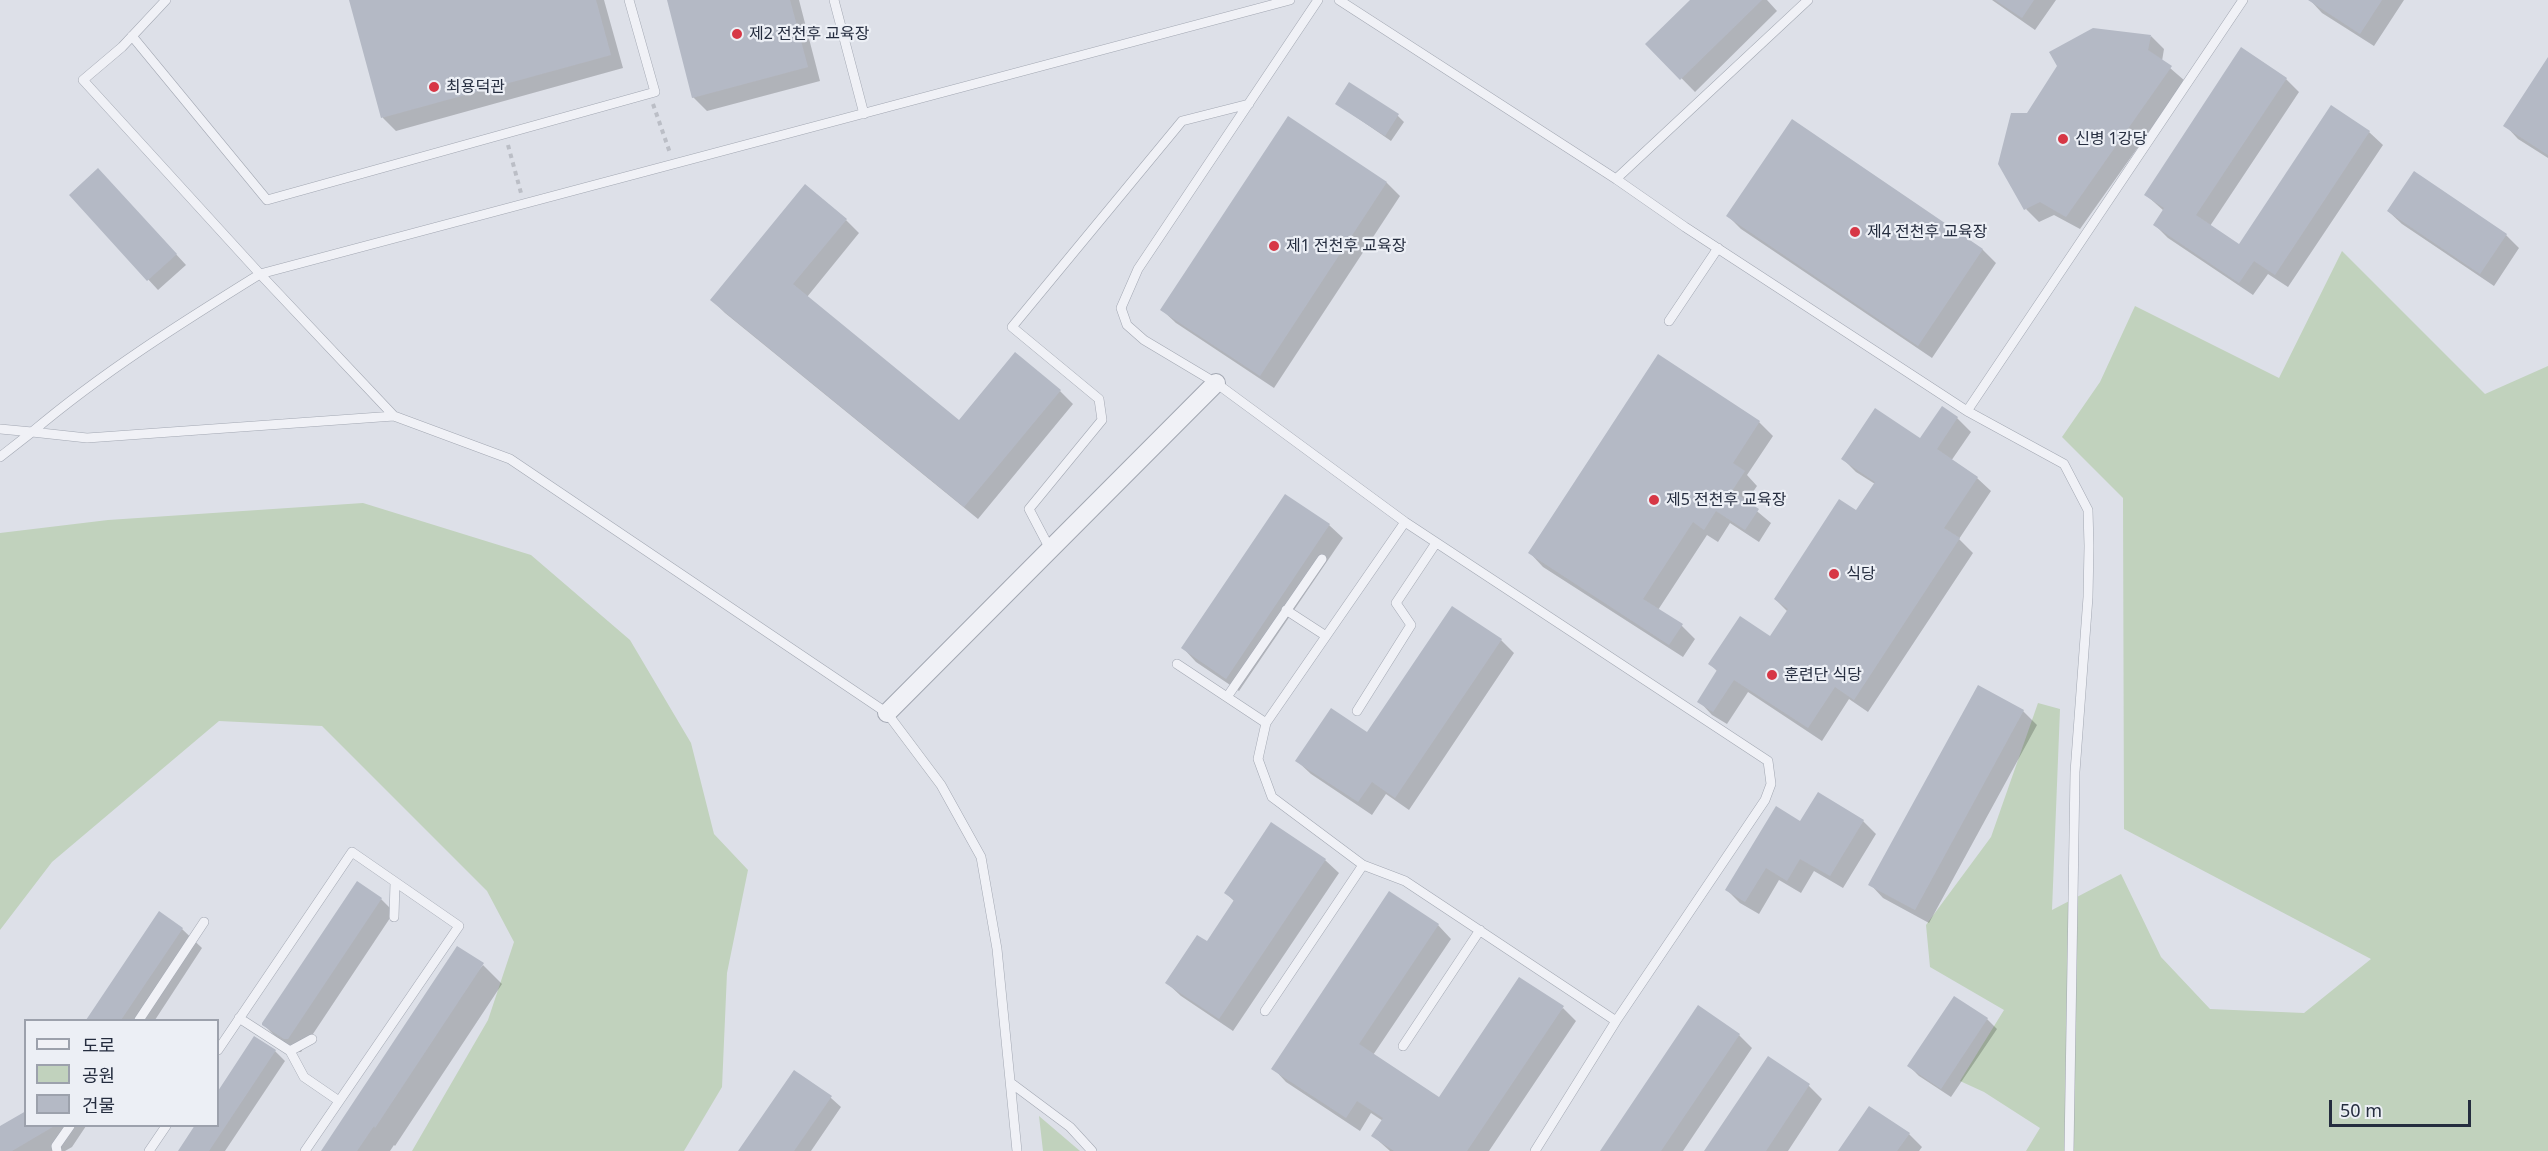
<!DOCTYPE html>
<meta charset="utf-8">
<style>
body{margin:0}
#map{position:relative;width:2548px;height:1151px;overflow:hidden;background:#dde0e8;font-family:"Noto Sans","Noto Sans KR",sans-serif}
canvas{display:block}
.legend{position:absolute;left:24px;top:1019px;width:195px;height:108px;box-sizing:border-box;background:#eceff5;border:2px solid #9ca1ac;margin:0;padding:8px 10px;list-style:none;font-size:18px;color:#252d3f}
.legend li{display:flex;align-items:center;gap:12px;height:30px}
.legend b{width:30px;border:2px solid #9ca1ac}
.scale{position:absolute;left:2329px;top:1100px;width:142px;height:27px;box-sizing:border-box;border:3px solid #252d3f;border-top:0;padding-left:8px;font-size:18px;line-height:21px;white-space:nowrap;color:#252d3f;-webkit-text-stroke:4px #eceff5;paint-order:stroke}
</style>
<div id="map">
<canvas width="2548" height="1151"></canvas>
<ul class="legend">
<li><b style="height:8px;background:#f0f1f6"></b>도로</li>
<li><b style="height:16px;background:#c1d2bd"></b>공원</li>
<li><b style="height:16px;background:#b4b9c5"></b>건물</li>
</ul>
<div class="scale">50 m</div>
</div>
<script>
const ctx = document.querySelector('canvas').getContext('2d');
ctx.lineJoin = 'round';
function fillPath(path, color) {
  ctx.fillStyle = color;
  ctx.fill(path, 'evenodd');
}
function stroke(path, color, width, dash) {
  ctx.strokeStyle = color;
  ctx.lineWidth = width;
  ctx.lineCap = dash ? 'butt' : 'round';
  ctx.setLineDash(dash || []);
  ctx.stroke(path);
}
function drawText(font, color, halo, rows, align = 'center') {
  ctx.font = font + ' "Noto Sans","Noto Sans KR",sans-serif';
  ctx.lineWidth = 4.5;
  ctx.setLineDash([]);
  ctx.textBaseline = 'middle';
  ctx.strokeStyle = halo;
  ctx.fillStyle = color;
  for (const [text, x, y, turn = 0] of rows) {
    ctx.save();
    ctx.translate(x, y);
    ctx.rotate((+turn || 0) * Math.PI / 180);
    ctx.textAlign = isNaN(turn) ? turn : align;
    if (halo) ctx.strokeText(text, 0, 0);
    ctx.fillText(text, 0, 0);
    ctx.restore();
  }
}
fillPath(new Path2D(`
 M 2342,251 L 2485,394 L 2548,366 L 2548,1151 L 2026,1151 L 2040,1128 L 1984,1092 L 1960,1081 L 2004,1010 L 1930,967 L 1926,925 L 1991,837 L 2038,703 L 2060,709 L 2052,910 L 2121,874 L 2161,957 L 2210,1009 L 2304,1013 L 2371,959 L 2124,829 L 2123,498 L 2062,437 L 2100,382 L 2135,306 L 2279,378 Z
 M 363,503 L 531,555 L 630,640 L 691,743 L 714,834 L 748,870 L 727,973 L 722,1087 L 684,1151 L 412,1151 L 488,1020 L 514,942 L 487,891 L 322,726 L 219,721 L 52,862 L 0,930 L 0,533 L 108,520 Z
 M 1039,1116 L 1080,1151 L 1043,1151 Z`), '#c1d2bd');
fillPath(new Path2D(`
 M 351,0 L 604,0 L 623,68 L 396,131 L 383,118 Z
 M 668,0 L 799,0 L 820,81 L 707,111 L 693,97 Z
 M 1692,0 L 1767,0 L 1777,11 L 1695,92 L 1648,44 Z
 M 1992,0 L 2056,0 L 2035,30 Z
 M 2310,0 L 2404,0 L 2374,46 L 2322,13 Z
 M 2151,36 L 2164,49 L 2162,61 L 2185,81 L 2080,229 L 2054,215 L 2039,222 L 2026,209 Z
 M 2548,59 L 2548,158 L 2518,139 L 2505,125 Z
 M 2286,79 L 2299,92 L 2210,226 L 2239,246 L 2331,107 L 2369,132 L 2383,145 L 2288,287 L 2268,274 L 2253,295 L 2168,238 L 2155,225 L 2164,211 L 2146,195 Z
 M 1337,104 L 1398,116 L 1404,122 L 1391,141 Z
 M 1288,118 L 1387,183 L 1400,196 L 1274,388 L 1176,323 L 1162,310 Z
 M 1792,121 L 1983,250 L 1996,263 L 1932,358 L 1741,229 L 1728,216 Z
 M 108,180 L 186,265 L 158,290 L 71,196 Z
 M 2388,211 L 2506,235 L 2519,248 L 2494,286 L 2402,224 Z
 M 846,220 L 859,233 L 807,297 L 959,422 L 1060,391 L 1073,404 L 978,519 L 725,313 L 712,300 Z
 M 1658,356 L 1759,422 L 1773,436 L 1747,475 L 1757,486 L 1746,502 L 1771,523 L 1759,542 L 1730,523 L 1718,542 L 1707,535 L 1658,610 L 1682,626 L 1695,639 L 1683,657 L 1543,567 L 1530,553 Z
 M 1942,408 L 1957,418 L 1971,432 L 1951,461 L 1977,478 L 1991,491 L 1959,539 L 1973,553 L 1868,712 L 1849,699 L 1822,741 L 1748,692 L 1727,724 L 1712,715 L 1699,701 L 1718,672 L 1710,664 L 1771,638 L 1788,612 L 1775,599 L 1857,513 L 1875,484 L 1856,472 L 1843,459 L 1920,440 Z
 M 1286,496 L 1329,525 L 1343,538 L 1239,691 L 1196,662 L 1183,648 Z
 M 1501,640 L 1514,653 L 1409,810 L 1386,794 L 1372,815 L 1311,774 L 1297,761 L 1367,734 Z
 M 1978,687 L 2023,711 L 2037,725 L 1929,923 L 1883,898 L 1870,884 Z
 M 1863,821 L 1876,834 L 1843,888 L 1814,871 L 1801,893 L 1779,880 L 1759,914 L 1740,903 L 1727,890 L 1801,823 Z
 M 1325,860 L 1339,873 L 1233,1031 L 1181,996 L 1167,983 L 1207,943 L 1235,902 L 1226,893 Z
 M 381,899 L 394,912 L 301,1052 L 299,1052 L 277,1038 L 263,1024 Z
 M 159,913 L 182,929 L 202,948 L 155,1020 L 90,1020 Z
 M 1438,925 L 1451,939 L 1373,1055 L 1439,1099 L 1563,1008 L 1576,1021 L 1489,1151 L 1390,1151 L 1373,1136 L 1383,1121 L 1371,1113 L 1360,1131 L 1286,1082 L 1273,1068 Z
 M 483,965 L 502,984 L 395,1146 L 394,1145 L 390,1151 L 323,1151 Z
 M 1987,1019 L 1997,1029 L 1951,1097 L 1919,1076 L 1909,1066 Z
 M 1739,1035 L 1752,1048 L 1683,1151 L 1602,1151 Z
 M 255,1038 L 275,1051 L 285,1061 L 225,1151 L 179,1151 L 218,1126 L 218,1094 Z
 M 1768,1058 L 1809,1086 L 1822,1099 L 1788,1151 L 1706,1151 Z
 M 794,1072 L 831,1098 L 841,1107 L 811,1151 L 740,1151 Z
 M 26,1126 L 86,1126 L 72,1147 L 65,1151 L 0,1151 L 0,1128 Z
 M 1909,1134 L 1922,1147 L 1919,1151 L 1840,1151 Z`), '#0003');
fillPath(new Path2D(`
 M 349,0 L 596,0 L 611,55 L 381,118 Z
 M 667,0 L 790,0 L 808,67 L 692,98 Z
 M 1690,0 L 1762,0 L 1680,80 L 1645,44 Z
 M 1995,0 L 2034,0 L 2022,18 Z
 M 2308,0 L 2382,0 L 2360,34 Z
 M 2093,28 L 2151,35 L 2148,50 L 2172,66 L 2066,217 L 2040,202 L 2024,210 L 1998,164 L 2011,113 L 2027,113 L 2057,66 L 2049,52 Z
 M 2241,47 L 2287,78 L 2196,215 L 2239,244 L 2331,105 L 2370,131 L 2275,275 L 2254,261 L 2239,283 L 2153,225 L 2164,208 L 2144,195 Z
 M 2548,57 L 2548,155 L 2503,126 Z
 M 1349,82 L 1399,114 L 1385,136 L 1335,104 Z
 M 1288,116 L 1387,182 L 1260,376 L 1160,310 Z
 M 1792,119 L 1983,249 L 1918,346 L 1726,216 Z
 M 98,168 L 177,254 L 147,281 L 69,195 Z
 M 2414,171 L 2507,234 L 2480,274 L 2387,211 Z
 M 805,184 L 847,219 L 793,284 L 959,420 L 1015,352 L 1061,390 L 964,507 L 710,300 Z
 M 1658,354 L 1760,421 L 1733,463 L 1745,471 L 1732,491 L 1759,509 L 1745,530 L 1716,511 L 1704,530 L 1693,522 L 1643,599 L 1683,624 L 1669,645 L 1528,553 Z
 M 1942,406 L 1958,417 L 1937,449 L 1978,477 L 1944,528 L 1960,538 L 1854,700 L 1835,687 L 1808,728 L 1734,680 L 1713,712 L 1697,702 L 1717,670 L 1708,664 L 1740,616 L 1770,636 L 1788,609 L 1774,599 L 1839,499 L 1856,510 L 1875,482 L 1841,459 L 1875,408 L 1920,438 Z
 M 1285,494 L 1330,524 L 1226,679 L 1181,648 Z
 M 1452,606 L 1502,639 L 1395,798 L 1372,782 L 1358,802 L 1295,761 L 1331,708 L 1367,732 Z
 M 1978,685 L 2024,710 L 1915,910 L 1868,885 Z
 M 1818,792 L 1864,820 L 1830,876 L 1800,859 L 1787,881 L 1766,868 L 1745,902 L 1725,890 L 1776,806 L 1800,821 Z
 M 1271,822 L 1326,859 L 1219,1019 L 1165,983 L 1197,935 L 1207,941 L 1234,900 L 1224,893 Z
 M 357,881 L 382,898 L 288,1039 L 284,1039 L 262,1025 L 262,1023 Z
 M 1389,891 L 1439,924 L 1359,1044 L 1439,1097 L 1519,977 L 1564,1006 L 1467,1151 L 1394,1151 L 1371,1136 L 1383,1118 L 1357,1101 L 1346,1118 L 1271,1069 Z
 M 159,911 L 183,928 L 121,1020 L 86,1020 Z
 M 457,946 L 484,963 L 375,1128 L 374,1126 L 357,1151 L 321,1151 Z
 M 1954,996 L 1988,1018 L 1941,1089 L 1907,1066 Z
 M 1698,1005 L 1740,1034 L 1661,1151 L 1600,1151 Z
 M 254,1036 L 276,1050 L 209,1151 L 178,1151 L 195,1125 L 218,1125 L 218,1091 Z
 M 1768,1056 L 1810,1084 L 1766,1151 L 1704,1151 Z
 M 794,1070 L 832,1096 L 794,1151 L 738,1151 Z
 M 1869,1106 L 1910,1133 L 1897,1151 L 1838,1151 Z
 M 26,1111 L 26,1125 L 56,1125 L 12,1151 L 0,1151 L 0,1126 Z`), '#b4b9c5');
const service = new Path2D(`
 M 166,0 L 122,47 L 83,80 L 260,274 L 394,416
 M 834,0 L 864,114
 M 1318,0 L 1138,269 L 1121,308 L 1127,325 L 1144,340 L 1216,383 L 1405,522 L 1768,761 L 1771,784 L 1765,800 L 1616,1021 L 1535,1151
 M 1339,0 L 1616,179 L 1685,227 L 1967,411 L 2064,464 L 2088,510 L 2089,546 L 2088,597 L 2075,772 L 2069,1151
 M 132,36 L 267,200 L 655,92 L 629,0
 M 1616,179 L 1808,0
 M 1669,321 L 1718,248
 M 1967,411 L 2243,0
 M 0,429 L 32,432 C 103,372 181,323 260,274 L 1290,0
 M 0,457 L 32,432 L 87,438 L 394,416 L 510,459 L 887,713 L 941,785 L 981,857 L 997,949 L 1017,1151
 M 1050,549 L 1029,509 L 1102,420 L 1099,399 L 1012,327 L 1182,121 L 1249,104
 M 1286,610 L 1326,636
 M 1177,664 L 1266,723
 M 1227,697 L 1322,559
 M 1357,711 L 1411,625 L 1396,603 L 1436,543
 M 1363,865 L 1405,881 L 1616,1021
 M 394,917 L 395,882
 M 1265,1011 L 1363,865 L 1272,797 L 1258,759 L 1266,723 L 1405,522
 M 239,1018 L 290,1051 L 312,1039
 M 139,1020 L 204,922
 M 1403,1046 L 1480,930
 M 218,1050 L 352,852 L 459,926 L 305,1151
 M 290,1051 L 304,1077 L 339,1101
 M 1011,1083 L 1070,1127 L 1092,1151
 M 57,1151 L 56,1146 L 70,1126
 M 149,1151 L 166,1126`);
const minor = new Path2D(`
 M 887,713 L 1216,383`);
stroke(service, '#a2a7b2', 10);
stroke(minor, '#a2a7b2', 20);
stroke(new Path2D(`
 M 653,104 L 670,153
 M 508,145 L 521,193`), '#bbbec6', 4, [4.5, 4.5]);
stroke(service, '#f0f1f6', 9);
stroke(minor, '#f0f1f6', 18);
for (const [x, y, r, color] of [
 [737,34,6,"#d73746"],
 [434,87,6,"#d73746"],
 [2063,139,6,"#d73746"],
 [1855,232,6,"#d73746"],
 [1274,246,6,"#d73746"],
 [1654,500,6,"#d73746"],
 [1834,574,6,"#d73746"],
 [1772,675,6,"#d73746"]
]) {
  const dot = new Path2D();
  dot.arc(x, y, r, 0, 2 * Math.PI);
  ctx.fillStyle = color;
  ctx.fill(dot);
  stroke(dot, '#eceff5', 2);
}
drawText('16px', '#252d3f', '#eceff5', [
 ["제2 전천후 교육장",749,34],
 ["최용덕관",446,87],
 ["신병 1강당",2075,139],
 ["제4 전천후 교육장",1867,232],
 ["제1 전천후 교육장",1286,246],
 ["제5 전천후 교육장",1666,500],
 ["식당",1846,574],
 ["훈련단 식당",1784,675]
], 'left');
</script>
